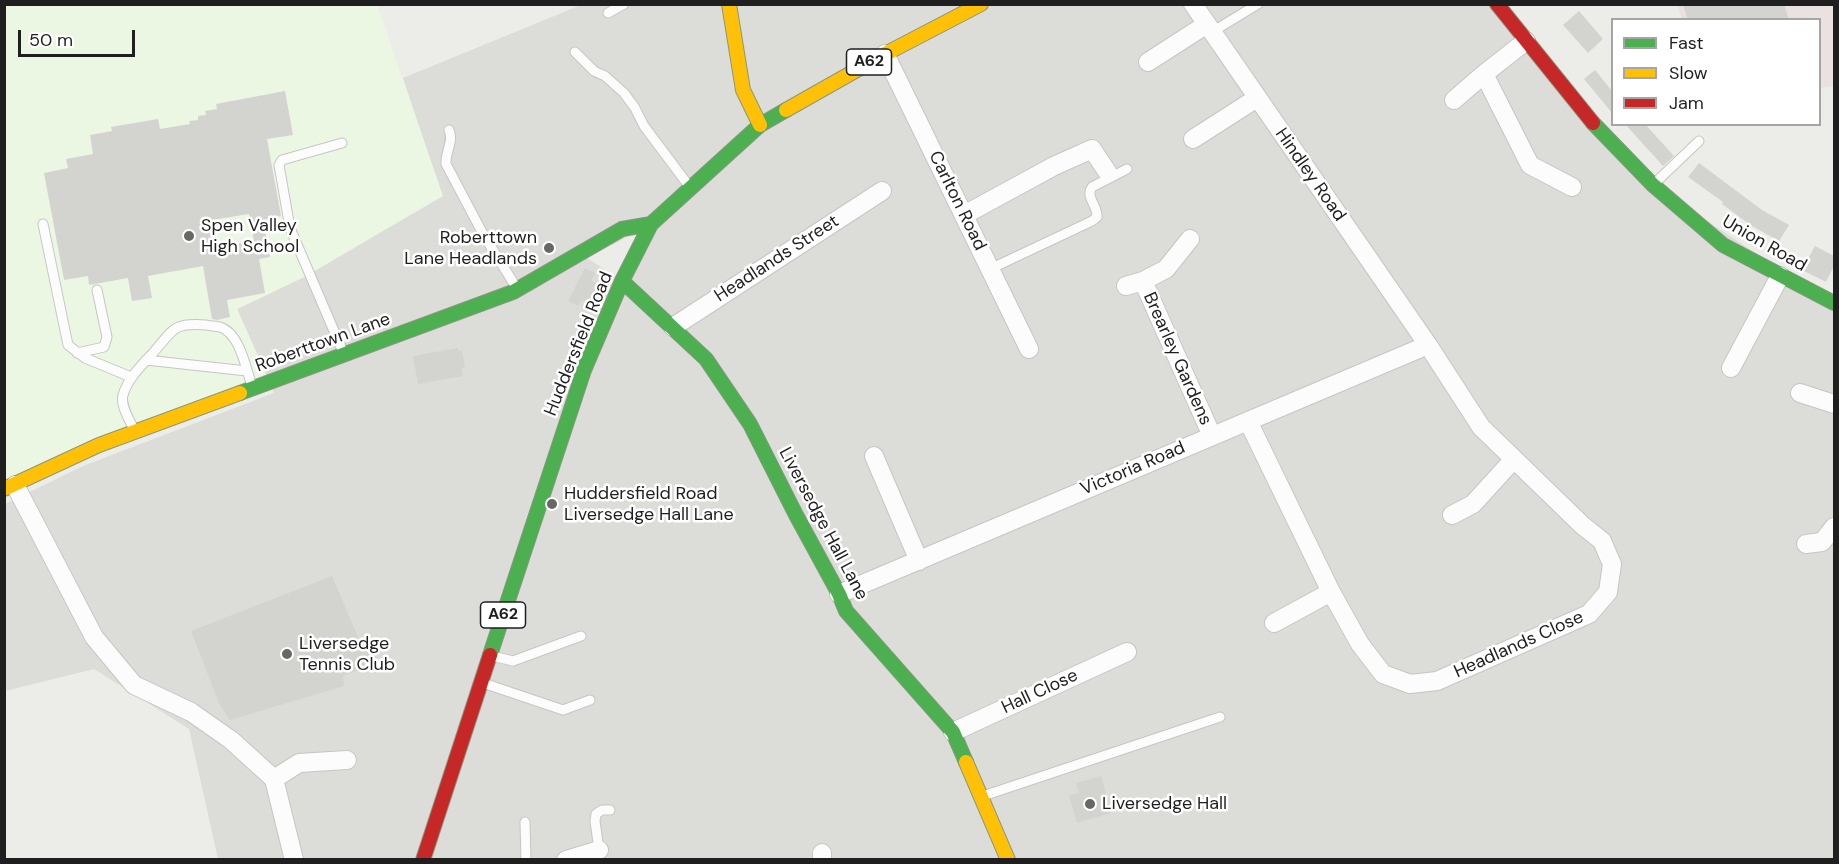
<!DOCTYPE html>
<style>
body{margin:0}
#map{position:relative;width:1839px;height:864px;overflow:hidden;background:#ecede8;font-family:"DM Sans",sans-serif}
canvas{display:block}
.frame{position:absolute;inset:0;border:6px solid #1f1f1f;pointer-events:none}
.legend{position:absolute;left:1611px;top:18px;width:210px;height:108px;box-sizing:border-box;background:#fff;border:2px solid #a5a5a5;margin:0;padding:8px 10px;list-style:none;font-size:18px;color:#1f1f1f}
.legend li{display:flex;align-items:center;gap:12px;height:30px}
.legend b{width:30px;border:2px solid #a5a5a5}
.scale{position:absolute;left:18px;top:30px;width:117px;height:27px;box-sizing:border-box;border:3px solid #1f1f1f;border-top:0;padding-left:8px;font-size:18px;line-height:21px;white-space:nowrap;color:#1f1f1f;-webkit-text-stroke:4px #fff;paint-order:stroke}
</style>
<div id="map">
<canvas width="1839" height="864"></canvas>
<div class="frame"></div>
<ul class="legend">
<li><b style="height:8px;background:#4caf50"></b>Fast</li>
<li><b style="height:8px;background:#ffc107"></b>Slow</li>
<li><b style="height:8px;background:#c62828"></b>Jam</li>
</ul>
<div class="scale">50 m</div>
</div>
<script>
const ctx = document.querySelector('canvas').getContext('2d');
ctx.lineJoin = 'round';
function fillPath(path, color) {
  ctx.fillStyle = color;
  ctx.fill(path, 'evenodd');
}
function stroke(path, color, width, dash) {
  ctx.strokeStyle = color;
  ctx.lineWidth = width;
  ctx.lineCap = dash ? 'butt' : 'round';
  ctx.setLineDash(dash || []);
  ctx.stroke(path);
}
function drawText(font, color, halo, rows, align = 'center') {
  ctx.font = font + ' "DM Sans",sans-serif';
  ctx.lineWidth = 5;
  ctx.setLineDash([]);
  ctx.textBaseline = 'middle';
  ctx.strokeStyle = halo;
  ctx.fillStyle = color;
  for (const [text, x, y, turn = 0] of rows) {
    ctx.save();
    ctx.translate(x, y);
    ctx.rotate((+turn || 0) * Math.PI / 180);
    ctx.textAlign = isNaN(turn) ? turn : align;
    if (halo) ctx.strokeText(text, 0, 0);
    ctx.fillText(text, 0, 0);
    ctx.restore();
  }
}
fillPath(new Path2D(`
 M 581,5 L 1492,5 L 1653,185 L 1834,305 L 1834,859 L 218,859 L 189,729 L 94,669 L 5,691 L 5,504 L 83,466 L 274,393 L 237,309 L 306,276 L 442,195 L 403,78 ZM 650,225 L 622,281 L 587,258 Z`), '#dcdcd9');
fillPath(new Path2D(`
 M 1677,5 L 1834,5 L 1834,86 L 1820,88 L 1820,20 L 1682,19 Z`), '#eae1e1');
fillPath(new Path2D(`
 M 5,5 L 377,5 L 443,196 L 306,276 L 237,309 L 266,374 L 5,481 Z`), '#ecf7e3');
fillPath(new Path2D(`
 M 1683,4 L 1784,4 L 1789,20 L 1688,20 Z
 M 1579,11 L 1603,39 L 1588,53 L 1563,25 Z
 M 1595,70 L 1612,91 L 1612,113 L 1584,79 Z
 M 285,91 L 293,135 L 267,139 L 281,216 L 263,220 L 270,257 L 259,259 L 265,293 L 227,300 L 230,317 L 217,320 L 212,319 L 203,266 L 148,276 L 152,298 L 132,301 L 128,278 L 89,285 L 88,276 L 64,280 L 44,173 L 68,168 L 66,159 L 93,154 L 90,135 L 112,131 L 111,127 L 158,119 L 160,129 L 190,124 L 189,121 L 198,120 L 198,116 L 206,115 L 205,111 L 217,109 L 216,104 ZM 249,214 L 254,241 L 217,247 L 212,220 Z
 M 1625,124 L 1645,124 L 1674,156 L 1663,166 Z
 M 1699,163 L 1762,210 L 1789,225 L 1779,241 L 1752,226 L 1722,204 L 1723,202 L 1688,177 Z
 M 1815,246 L 1834,256 L 1834,266 L 1826,282 L 1802,270 Z
 M 585,268 L 595,273 L 591,281 L 599,284 L 590,304 L 582,300 L 578,306 L 568,301 Z
 M 458,348 L 458,351 L 462,351 L 465,367 L 462,368 L 463,376 L 418,384 L 413,356 Z
 M 332,576 L 363,649 L 371,646 L 378,662 L 343,676 L 344,686 L 230,720 L 219,703 L 191,631 Z
 M 1101,776 L 1111,813 L 1077,823 L 1069,795 L 1079,793 L 1076,783 Z`), '#d3d3cf');
const lane = new Path2D(`
 M 608,13 L 624,4
 M 1212,32 L 1258,4
 M 575,52 L 594,71 L 605,76 L 624,93 L 635,108 L 644,126 L 689,186
 M 449,130 C 454,142 445,152 446,164 L 483,234 L 516,287
 M 342,143 L 282,160 L 279,165 L 290,228 L 343,352
 M 1655,183 L 1699,141
 M 43,224 L 68,345 L 85,358 L 131,377
 M 990,269 L 1092,221 L 1097,217 C 1098,206 1085,197 1092,187 L 1127,169
 M 77,353 L 104,347 L 107,337 L 97,290
 M 146,360 L 247,371
 M 134,430 C 130,420 120,406 123,395 C 128,378 141,366 153,353 C 173,330 173,322 206,325 C 210,326 216,326 220,327 C 240,333 246,369 252,386
 M 492,656 L 513,661 L 581,636
 M 483,683 L 563,710 L 590,700
 M 983,796 L 1220,717
 M 525,822 L 526,860
 M 599,850 L 595,821 L 596,814 L 602,810 L 610,810`);
const street = new Path2D(`
 M 1193,4 L 1428,345 L 1481,427 L 1582,525 L 1602,541 L 1612,564 L 1608,592 L 1589,614 L 1437,681 L 1410,684 L 1383,674 L 1360,644 L 1331,592 L 1248,421
 M 1526,41 L 1484,74 L 1530,165 L 1572,187
 M 885,54 L 1029,349
 M 1148,62 L 1207,24
 M 1454,100 L 1484,74
 M 1193,139 L 1257,98
 M 964,215 L 1054,166 L 1092,149 L 1108,173
 M 1143,281 L 1212,436
 M 1126,286 L 1143,281 L 1166,269 L 1190,239
 M 673,327 L 882,191
 M 1731,368 L 1780,276
 M 1800,393 L 1834,404
 M 874,456 L 919,561
 M 15,485 L 94,637 L 134,685 L 191,712 L 231,740 L 274,779
 M 1452,515 L 1473,504 L 1514,459
 M 1806,544 L 1822,542 L 1834,527
 M 839,594 L 1428,345
 M 1274,623 L 1331,592
 M 953,732 L 1127,652
 M 294,860 L 274,779 L 299,763 L 347,760
 M 566,860 L 599,850
 M 822,860 L 822,853`);
const fast = new Path2D(`
 M 1593,123 L 1653,185 L 1723,245 L 1834,303
 M 622,281 L 706,359 L 750,424 L 796,515 L 839,594 L 846,611 L 953,732 L 966,762
 M 240,393 L 513,292 L 622,229 L 651,224
 M 490,655 L 584,370 L 622,281 L 651,224 L 760,125 L 786,110`);
const slow = new Path2D(`
 M 729,4 L 743,90 L 760,125
 M 786,110 L 885,54 L 981,4
 M 4,489 L 99,445 L 240,393
 M 966,762 L 1008,860`);
const jam = new Path2D(`
 M 1497,4 L 1593,123
 M 423,860 L 490,655`);
stroke(lane, '#c6c6c4', 11);
stroke(street, '#c6c6c4', 20);
stroke(fast, '#889880', 16);
stroke(slow, '#889880', 16);
stroke(jam, '#889880', 16);
stroke(lane, '#fcfcfc', 9);
stroke(street, '#fcfcfc', 18);
stroke(fast, '#4caf50', 14);
stroke(slow, '#ffc107', 14);
stroke(jam, '#c62828', 14);
for (const [x, y, r, color] of [
 [189,236,6,"#676765"],
 [549,248,6,"#676765"],
 [552,504,6,"#676765"],
 [287,654,6,"#676765"],
 [1090,804,6,"#676765"]
]) {
  const dot = new Path2D();
  dot.arc(x, y, r, 0, 2 * Math.PI);
  ctx.fillStyle = color;
  ctx.fill(dot);
  stroke(dot, '#fff', 2);
}
for (const [x, y, w] of [
 [869,62,45],
 [503,615,45]
]) {
  const box = new Path2D();
  box.roundRect(x - w / 2, y - 13, w, 26, 4.5);
  ctx.fillStyle = '#fff';
  ctx.fill(box);
  stroke(box, '#1f1f1f', 1.5);
}
drawText('bold 16px', '#1f1f1f', null, [
 ["A62",869,62],
 ["A62",503,615]
]);
drawText('18px', '#1f1f1f', '#fff', [
 ["Hindley Road",1310,175,55],
 ["Carlton Road",957,201,64],
 ["Union Road",1764,244,30],
 ["Headlands Street",777,259,-33],
 ["Roberttown Lane",323,343,-20],
 ["Huddersfield Road",579,344,-68],
 ["Brearley Gardens",1177,359,66],
 ["Victoria Road",1133,469,-23],
 ["Liversedge Hall Lane",823,524,62],
 ["Headlands Close",1519,645,-24],
 ["Hall Close",1040,692,-25]
]);
drawText('18px', '#1f1f1f', '#fff', [
 ["Spen Valley",201,226],
 ["High School",201,247],
 ["Roberttown",537,238,"right"],
 ["Lane Headlands",537,259,"right"],
 ["Huddersfield Road",564,494],
 ["Liversedge Hall Lane",564,515],
 ["Liversedge",299,644],
 ["Tennis Club",299,665],
 ["Liversedge Hall",1102,804]
], 'left');
</script>
